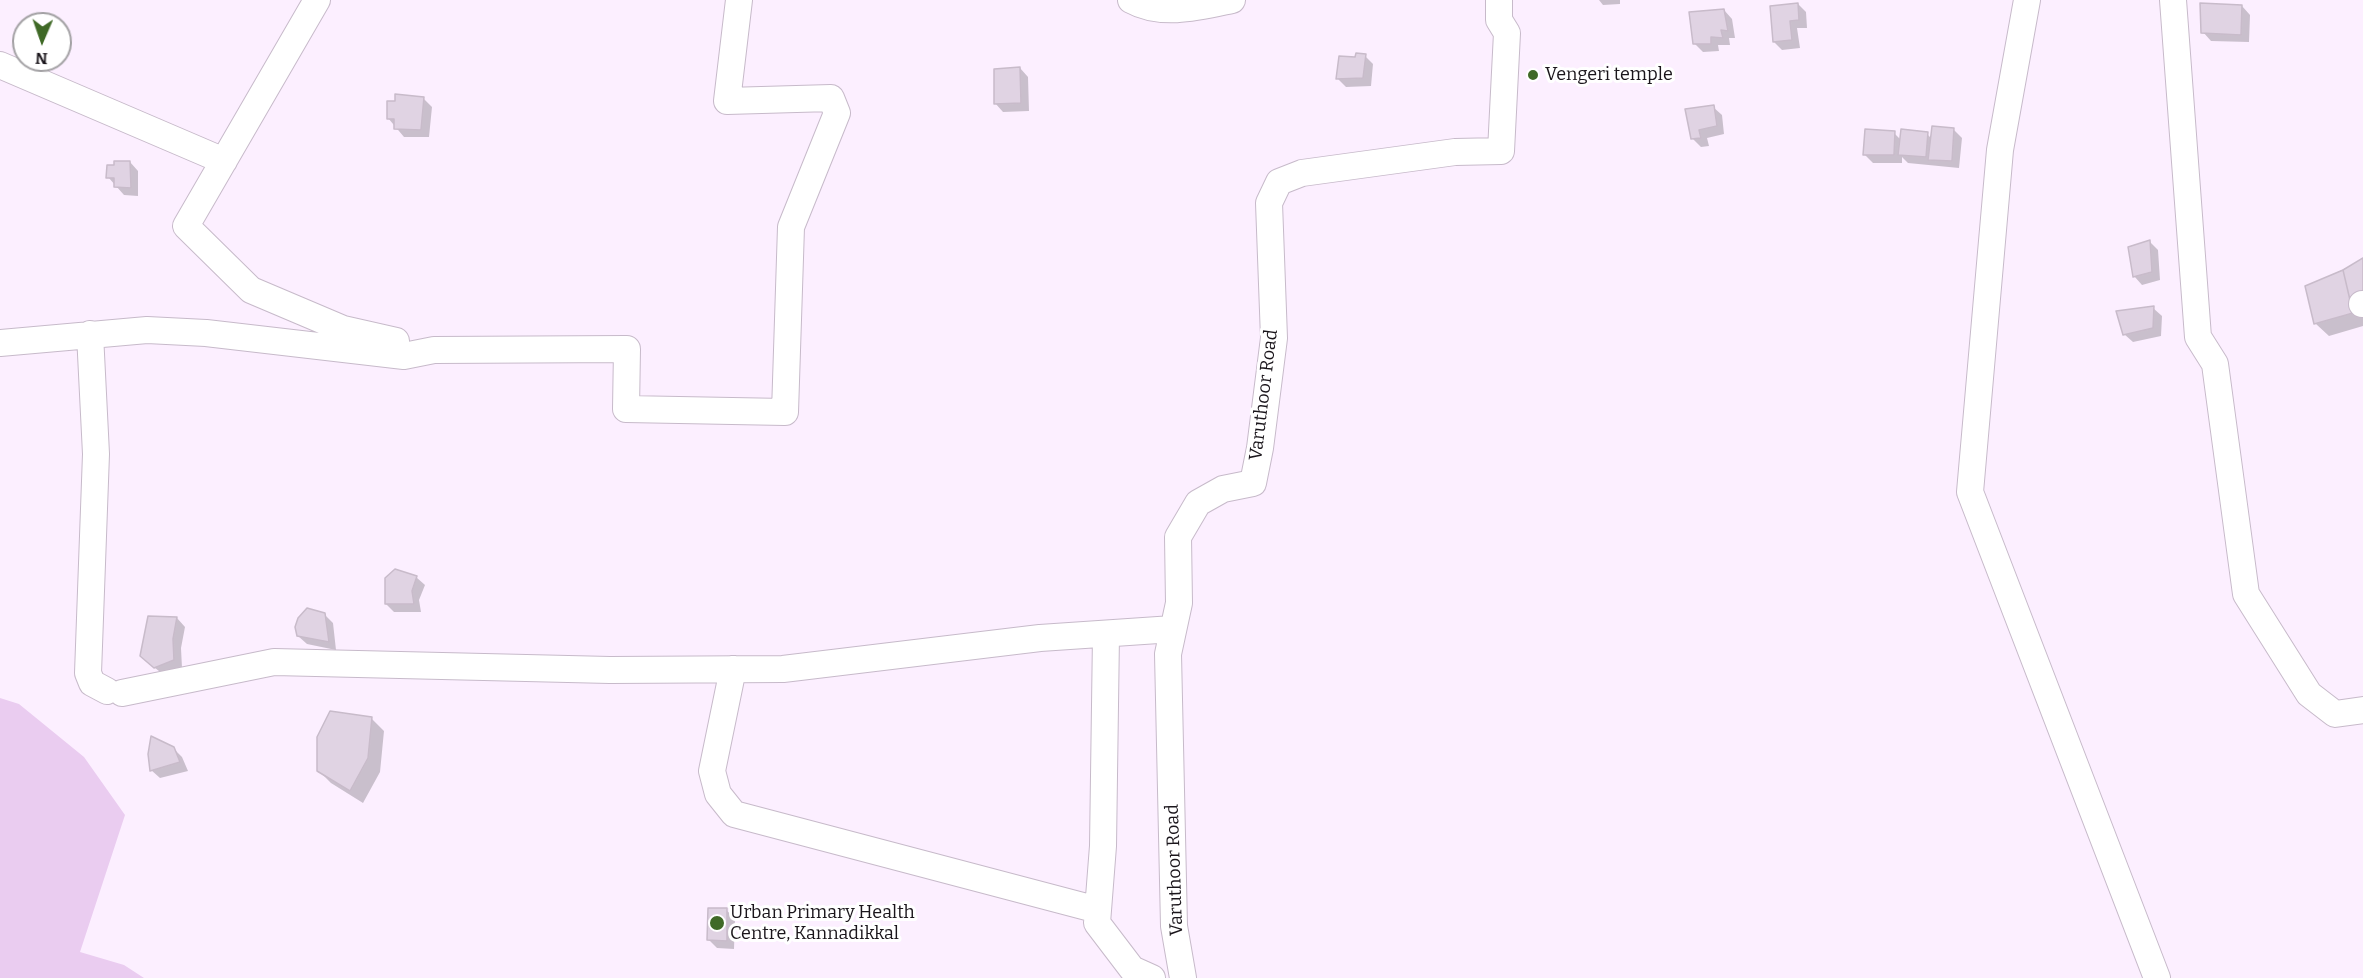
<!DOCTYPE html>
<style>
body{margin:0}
#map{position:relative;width:2363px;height:978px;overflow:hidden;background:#fcefff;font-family:Bitter,serif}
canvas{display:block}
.north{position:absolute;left:12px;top:12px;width:60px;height:60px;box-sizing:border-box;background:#fff;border:2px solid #a3a1a4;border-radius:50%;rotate:182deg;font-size:16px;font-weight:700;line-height:24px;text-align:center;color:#1a151b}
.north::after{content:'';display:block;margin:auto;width:21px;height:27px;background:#3f6926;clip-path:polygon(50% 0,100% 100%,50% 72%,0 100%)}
</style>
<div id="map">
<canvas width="2363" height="978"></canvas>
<div class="north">N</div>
</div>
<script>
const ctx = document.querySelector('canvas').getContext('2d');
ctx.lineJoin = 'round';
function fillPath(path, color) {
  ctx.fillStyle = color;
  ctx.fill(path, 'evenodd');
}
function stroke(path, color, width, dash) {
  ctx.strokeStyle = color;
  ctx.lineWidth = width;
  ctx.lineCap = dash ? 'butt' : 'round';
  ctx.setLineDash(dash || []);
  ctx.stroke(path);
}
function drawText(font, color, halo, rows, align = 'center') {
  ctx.font = font + ' Bitter,serif';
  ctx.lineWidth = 6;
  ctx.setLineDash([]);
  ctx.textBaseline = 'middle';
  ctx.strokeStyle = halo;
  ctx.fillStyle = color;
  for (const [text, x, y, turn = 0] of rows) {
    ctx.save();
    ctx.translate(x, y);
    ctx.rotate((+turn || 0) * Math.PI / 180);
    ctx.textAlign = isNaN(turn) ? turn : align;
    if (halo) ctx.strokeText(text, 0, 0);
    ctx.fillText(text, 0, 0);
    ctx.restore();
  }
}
fillPath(new Path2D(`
 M 0,698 L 19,704 L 84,757 L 125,815 L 80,952 L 124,965 L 144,978 L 0,978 Z`), '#eaccf0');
fillPath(new Path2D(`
 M 1599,0 L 1620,0 L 1620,4 L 1603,5 Z
 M 1798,4 L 1806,12 L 1807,28 L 1797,28 L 1800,48 L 1782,50 L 1774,42 Z
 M 2242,6 L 2250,15 L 2249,42 L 2211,41 L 2203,32 Z
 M 1724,10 L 1732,19 L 1735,38 L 1729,38 L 1730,45 L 1718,45 L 1719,51 L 1703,52 L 1695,44 Z
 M 1365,56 L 1373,64 L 1371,86 L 1346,87 L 1338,79 L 1340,58 Z
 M 1020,68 L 1028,77 L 1029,111 L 1003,112 L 995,103 Z
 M 423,98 L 432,107 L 429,137 L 404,137 L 388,118 Z
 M 1713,107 L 1722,115 L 1724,134 L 1707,138 L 1709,146 L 1701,147 L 1692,138 Z
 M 1954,130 L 1962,138 L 1959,168 L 1908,163 L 1902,157 L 1902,163 L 1873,163 L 1865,155 L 1894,133 L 1901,140 L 1927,134 L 1932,139 Z
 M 130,162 L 138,171 L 138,196 L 124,195 L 108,177 Z
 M 2150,242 L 2158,250 L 2160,280 L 2142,285 L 2134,276 Z
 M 2363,260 L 2363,326 L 2329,336 L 2316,324 L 2306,287 Z
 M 2153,308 L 2162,316 L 2161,336 L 2133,342 L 2124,334 Z
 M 416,577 L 425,585 L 419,600 L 421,612 L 394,612 L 386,604 Z
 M 324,614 L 333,623 L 336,650 L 307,644 L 298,636 Z
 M 149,617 L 177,618 L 185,627 L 181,648 L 182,668 L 164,675 L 150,664 Z
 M 371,718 L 384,731 L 380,772 L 363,803 L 331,783 L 318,770 Z
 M 173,748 L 182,757 L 188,771 L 160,778 L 151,770 Z
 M 726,910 L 735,918 L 734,949 L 717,948 L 709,940 Z`), '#0003');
const building = new Path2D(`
 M 1798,3 L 1799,20 L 1790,21 L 1792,40 L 1773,42 L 1770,6 Z
 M 2200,3 L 2242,5 L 2241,35 L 2201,33 Z
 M 1724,9 L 1728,31 L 1721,30 L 1723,38 L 1711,37 L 1711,44 L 1693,44 L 1689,12 Z
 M 1356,53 L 1366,54 L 1363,78 L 1336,79 L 1339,56 L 1355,57 Z
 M 1020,67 L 1021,103 L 994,104 L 994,69 Z
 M 395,94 L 424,97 L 421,130 L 394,129 L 394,119 L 387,119 L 387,101 L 395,101 Z
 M 1714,105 L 1717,126 L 1699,130 L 1701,138 L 1691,139 L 1685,109 Z
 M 1932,126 L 1954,128 L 1952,161 L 1928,160 Z
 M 1865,129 L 1895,131 L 1894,155 L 1863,155 Z
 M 1901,129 L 1928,132 L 1926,157 L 1898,155 Z
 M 114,161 L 130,161 L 131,188 L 114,187 L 114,178 L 106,178 L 107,165 L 114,165 Z
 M 2150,240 L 2152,272 L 2133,277 L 2128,247 Z
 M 2363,258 L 2363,295 L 2350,300 L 2343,270 Z
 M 2343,270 L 2353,313 L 2314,324 L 2305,286 Z
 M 2154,306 L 2153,328 L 2123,335 L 2116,311 Z
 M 395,569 L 417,576 L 412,591 L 414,604 L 385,604 L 385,578 Z
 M 307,608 L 325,613 L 329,642 L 297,636 L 295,627 L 298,618 Z
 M 148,616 L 177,617 L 173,639 L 174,660 L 154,668 L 140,656 Z
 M 330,711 L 372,717 L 368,758 L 350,791 L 317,771 L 317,737 Z
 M 151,736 L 174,747 L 180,762 L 150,771 L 148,754 Z
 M 708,908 L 727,908 L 727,941 L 707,940 Z`);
fillPath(building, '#e0d3e3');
stroke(building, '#c8bbca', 1.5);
const minor = new Path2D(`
 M 317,0 L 186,226 L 251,290 L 343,329 L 396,341
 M 1131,0 C 1162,17 1199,7 1232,0
 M 2027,0 L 2000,150 L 1970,492 L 2157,978
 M 2173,0 L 2198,337 L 2215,364 L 2246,594 L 2309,694 L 2335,714 L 2363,710
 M 0,65 L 224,161
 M 2362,304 L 2363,304
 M 90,334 L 96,454 L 88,673 L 92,683 L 107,691
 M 0,343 L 147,330 L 206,333 L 404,356 L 434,350 L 627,349 L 626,409 L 785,412 L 791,227 L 837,113 L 831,98 L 727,101 L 739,0
 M 1106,635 L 1103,846 L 1097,923 L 1132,969 L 1152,978
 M 733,669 L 712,771 L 718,794 L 734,814 L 1098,910
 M 122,693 L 274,662 L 610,670 L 783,669 L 1040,638 L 1173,629
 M 1183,978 L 1174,926 L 1168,654 L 1179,603 L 1178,537 L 1198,503 L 1223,489 L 1253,483 L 1260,448 L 1274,338 L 1269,203 L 1279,182 L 1302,173 L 1455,152 L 1501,151 L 1507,33 L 1499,20 L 1499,0`);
stroke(minor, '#c7baca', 28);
stroke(minor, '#fff', 26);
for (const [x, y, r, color] of [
 [1533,75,6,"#3f6926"],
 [717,923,8,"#3f6926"]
]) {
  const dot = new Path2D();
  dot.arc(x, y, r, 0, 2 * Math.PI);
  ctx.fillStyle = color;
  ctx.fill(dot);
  stroke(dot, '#fff', 2);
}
drawText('18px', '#1a151b', '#fff', [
 ["Vengeri temple",1545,75],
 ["Urban Primary Health",730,913],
 ["Centre, Kannadikkal",730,934]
], 'left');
drawText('18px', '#1a151b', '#fff', [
 ["Varuthoor Road",1264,395,-83],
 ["Varuthoor Road",1175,870,-92]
]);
</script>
